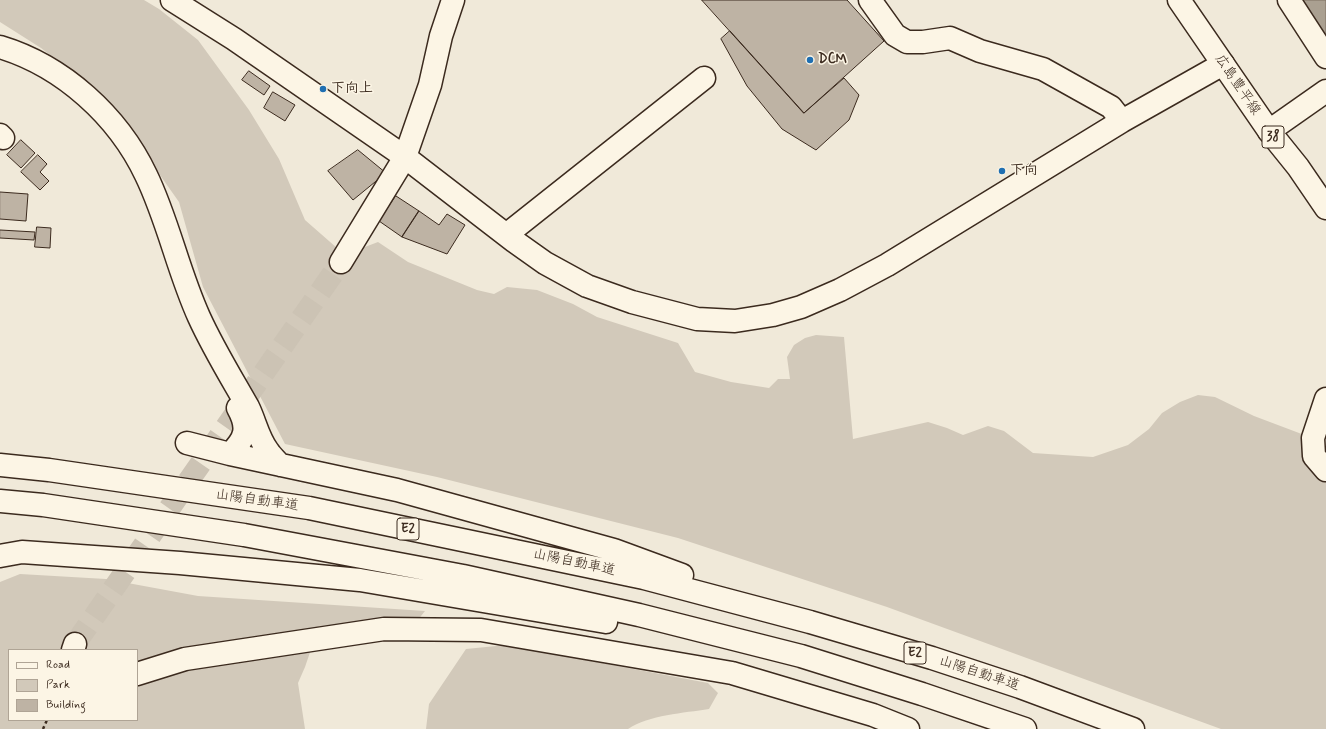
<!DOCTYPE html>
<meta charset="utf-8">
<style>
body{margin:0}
#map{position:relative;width:1326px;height:729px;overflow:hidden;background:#f0e9d9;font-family:Mynerve,sans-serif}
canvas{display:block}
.legend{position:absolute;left:8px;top:649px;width:130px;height:72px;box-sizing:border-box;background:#fcf5e5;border:1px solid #afa495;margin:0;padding:5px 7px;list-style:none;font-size:12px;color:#3b2a1e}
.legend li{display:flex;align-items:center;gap:8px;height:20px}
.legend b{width:20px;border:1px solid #afa495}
</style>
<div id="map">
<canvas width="1326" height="729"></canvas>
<ul class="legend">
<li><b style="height:5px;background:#fcf5e5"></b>Road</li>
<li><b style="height:11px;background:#d2c9ba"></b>Park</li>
<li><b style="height:11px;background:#beb3a4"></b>Building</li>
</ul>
</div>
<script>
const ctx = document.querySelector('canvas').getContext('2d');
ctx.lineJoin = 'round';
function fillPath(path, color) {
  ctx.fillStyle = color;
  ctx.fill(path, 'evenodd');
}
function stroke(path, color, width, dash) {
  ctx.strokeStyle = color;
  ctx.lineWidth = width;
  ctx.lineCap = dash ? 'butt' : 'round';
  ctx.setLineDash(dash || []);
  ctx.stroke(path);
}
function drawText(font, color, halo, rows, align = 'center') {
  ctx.font = font + ' Mynerve,"Klee One",sans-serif';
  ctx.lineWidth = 3;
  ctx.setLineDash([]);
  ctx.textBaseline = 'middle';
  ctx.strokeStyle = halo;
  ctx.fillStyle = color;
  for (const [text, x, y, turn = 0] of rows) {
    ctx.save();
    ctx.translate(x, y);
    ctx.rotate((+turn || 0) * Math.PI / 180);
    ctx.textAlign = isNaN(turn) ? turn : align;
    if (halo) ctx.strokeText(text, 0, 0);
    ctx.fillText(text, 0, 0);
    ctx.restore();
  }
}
fillPath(new Path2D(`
 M 0,0 L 144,0 L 159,9 L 198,40 L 249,110 L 279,159 L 305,220 L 337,248 L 357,250 L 378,242 L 408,262 L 477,290 L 494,294 L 507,287 L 537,290 L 573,304 L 597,317 L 678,343 L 695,372 L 731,382 L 769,388 L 778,379 L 790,379 L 787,357 L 794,345 L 805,338 L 816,335 L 844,337 L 853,439 L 928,422 L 947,428 L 963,435 L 988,426 L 1004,431 L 1033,453 L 1093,457 L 1128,445 L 1149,429 L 1162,413 L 1180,402 L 1198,395 L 1215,397 L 1254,416 L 1307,436 L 1320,475 L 1326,482 L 1326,729 L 1221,729 L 887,607 L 678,538 L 437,477 L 285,444 L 203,287 L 179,202 L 107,100 L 41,48 L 0,22 Z
 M 20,574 L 106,579 L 198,596 L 425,611 L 417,621 L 319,626 L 305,667 L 298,683 L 305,729 L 0,729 L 0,582 ZM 9,650 L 137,650 L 137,720 L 9,720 Z
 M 506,645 L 708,683 L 718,693 L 709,709 C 684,713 649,715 628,729 L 426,729 L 429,704 L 466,649 Z`), '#d2c9ba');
const water = new Path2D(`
 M 1300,0 L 1326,0 L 1326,44 Z`);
fillPath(water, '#aaa091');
stroke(water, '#7e7163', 1);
const building = new Path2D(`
 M 702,0 L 847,0 L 884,41 L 804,113 Z
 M 730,31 L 804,113 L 844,78 L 859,95 L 849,120 L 816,150 L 782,129 L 747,86 L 721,39 Z
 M 249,71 L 270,86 L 264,95 L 242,80 Z
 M 273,92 L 295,105 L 285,121 L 264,108 Z
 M 21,140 L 35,153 L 21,168 L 7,155 Z
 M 358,150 L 386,173 L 353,200 L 328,171 Z
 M 38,155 L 47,164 L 40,172 L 49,181 L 40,190 L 21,172 Z
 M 0,192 L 28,194 L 26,221 L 0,219 Z
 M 396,196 L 419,211 L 402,237 L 379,221 Z
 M 419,211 L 439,225 L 447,214 L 465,225 L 447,254 L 402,237 Z
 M 37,227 L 51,228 L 50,248 L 35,247 Z
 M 0,230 L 35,232 L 34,240 L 0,238 Z`);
fillPath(building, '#beb3a4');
stroke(building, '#3b2a1e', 1);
stroke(new Path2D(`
 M 75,644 L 341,262`), '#ccc3b4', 22, [22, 11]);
const minor = new Path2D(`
 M 172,0 L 234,39 L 405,157 L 514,241 L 545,263 L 587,286 L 632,302 L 697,319 L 735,321 L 773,315 L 801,307 L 840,290 L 887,265 L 1122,121 L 1223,64
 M 870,0 L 895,35 L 907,42 L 923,42 L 950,38 L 980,51 L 1043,69 L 1111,107 L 1122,121
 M 1289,0 L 1326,57
 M 1269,131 L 1326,91
 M 0,135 L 3,138
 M 506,235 L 704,78
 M 341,262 L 405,157 L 430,85 L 441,36 L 453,0
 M 1326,399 L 1313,438 L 1314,456 L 1326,470
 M 73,650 L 75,644
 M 137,674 L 185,659 L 384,629 L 481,630 L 732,673 L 873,715 L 908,729`);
const major = new Path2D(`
 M 1179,0 L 1269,131 L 1298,167 L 1326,208`);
const highway = new Path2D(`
 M 0,47 C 63,66 118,116 146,175 C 168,220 178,271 199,317 C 213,348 231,377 248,407 C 255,421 258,438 268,451 C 271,456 276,460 280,465
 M 187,443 L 230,454 L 397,490 L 614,550 L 682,575
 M 230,454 C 246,438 249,428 238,408
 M 0,465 L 49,470 L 309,508 L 644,578 L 810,622 L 932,658 L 1020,687 L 1133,729
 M 0,501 L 43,505 L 244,535 L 463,576 L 639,615 L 801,656 L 922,694 L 1025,729
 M 0,556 L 22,552 L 180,563 L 360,580 L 606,622`);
stroke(minor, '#3b2a1e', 25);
stroke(major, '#3b2a1e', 25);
stroke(highway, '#3b2a1e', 25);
stroke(new Path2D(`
 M 43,729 L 47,720`), '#3b2a1e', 2.5, [3, 3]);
stroke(minor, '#fcf5e5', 22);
stroke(major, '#fcf5e5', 22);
stroke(highway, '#fcf5e5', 22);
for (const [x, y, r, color] of [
 [810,60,4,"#1f6fb2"],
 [323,89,4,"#1f6fb2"],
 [1002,171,4,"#1f6fb2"]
]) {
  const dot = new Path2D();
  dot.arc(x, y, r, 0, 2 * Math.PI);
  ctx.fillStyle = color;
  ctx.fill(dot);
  stroke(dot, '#fcf5e5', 1.5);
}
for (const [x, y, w] of [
 [1273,137,22],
 [408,529,22],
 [915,653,22]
]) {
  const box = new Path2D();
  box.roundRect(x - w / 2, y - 11, w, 22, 3);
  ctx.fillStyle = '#fcf5e5';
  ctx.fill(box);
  stroke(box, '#3b2a1e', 1);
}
drawText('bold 13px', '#3b2a1e', null, [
 ["38",1273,137],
 ["E2",408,529],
 ["E2",915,653]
]);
drawText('bold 14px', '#3b2a1e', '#fcf5e5', [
 ["DCM",818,60],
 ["下向上",331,89],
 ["下向",1010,171]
], 'left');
drawText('14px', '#3b2a1e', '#fcf5e5', [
 ["広島豊平線",1237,85,56],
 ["山陽自動車道",257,501,8],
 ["山陽自動車道",574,563,12],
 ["山陽自動車道",979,674,18]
]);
</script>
